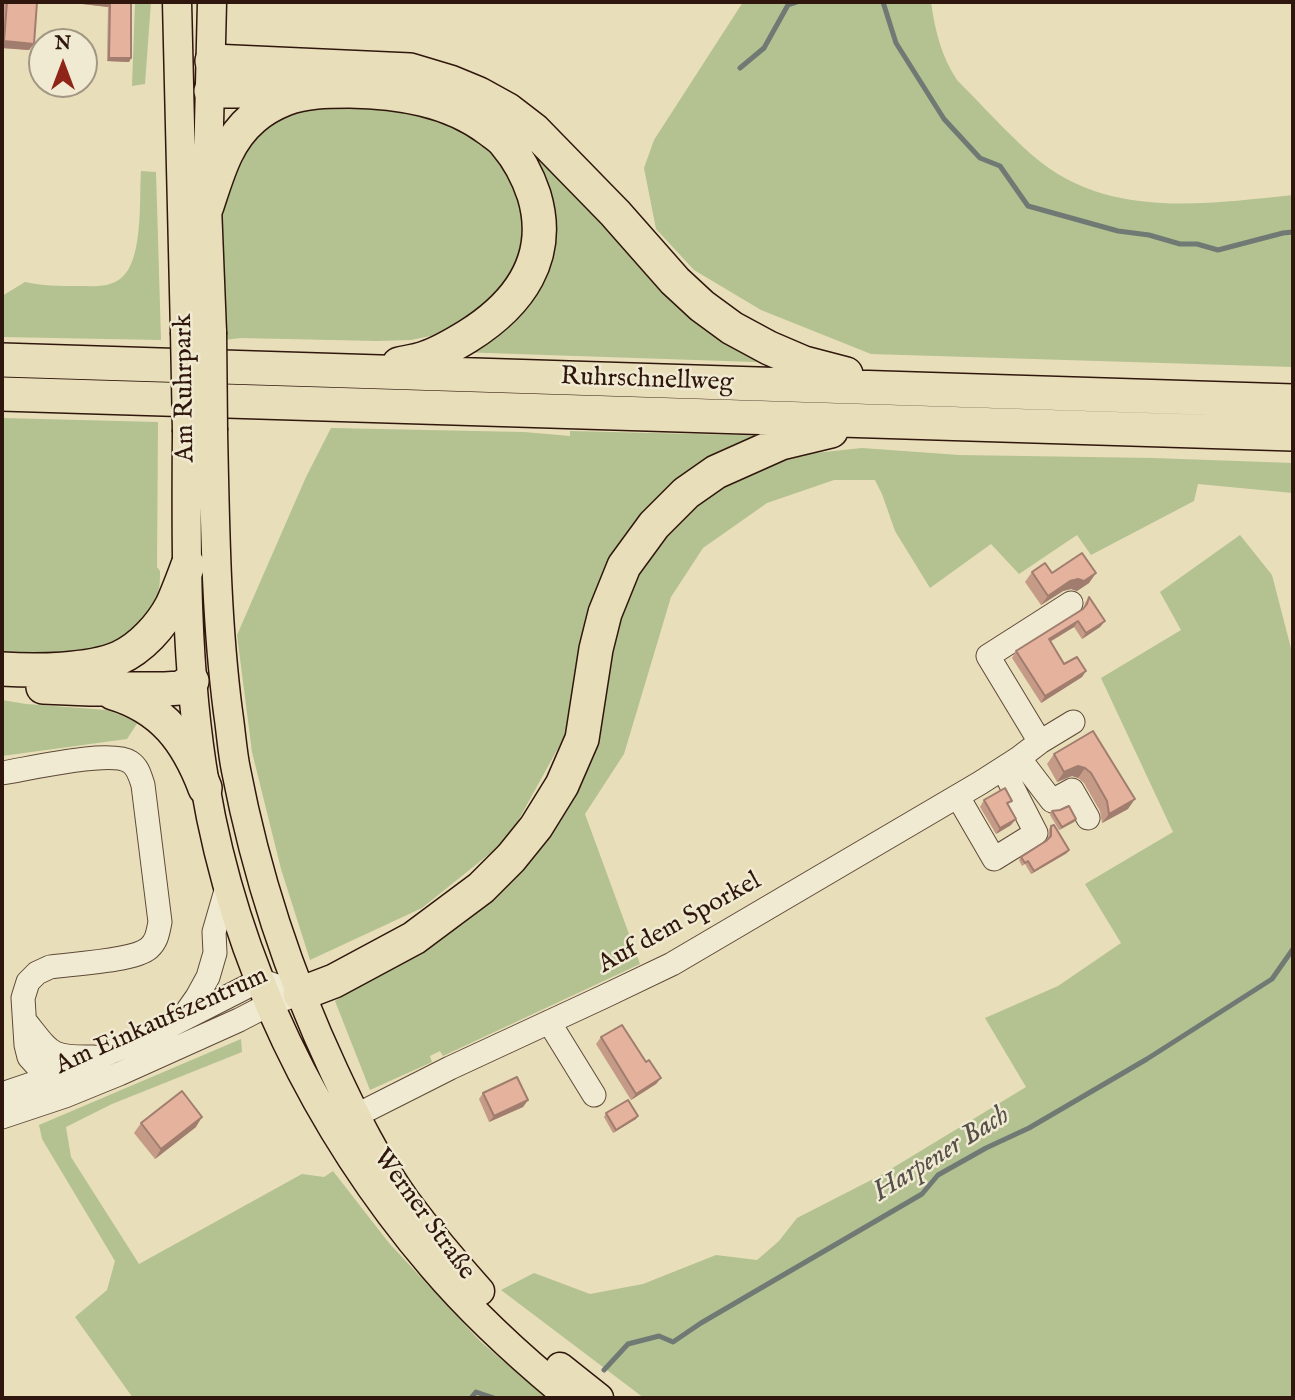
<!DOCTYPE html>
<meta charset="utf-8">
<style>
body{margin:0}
#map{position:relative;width:1295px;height:1400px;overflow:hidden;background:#e8deb9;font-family:"IM FELL English",serif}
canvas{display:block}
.frame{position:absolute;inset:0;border:4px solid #30170d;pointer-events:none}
.north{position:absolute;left:28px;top:28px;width:70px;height:70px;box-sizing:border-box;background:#f0ead2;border:2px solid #a39683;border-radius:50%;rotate:0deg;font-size:19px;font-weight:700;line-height:28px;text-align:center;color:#30170d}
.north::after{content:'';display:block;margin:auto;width:24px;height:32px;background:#8f2418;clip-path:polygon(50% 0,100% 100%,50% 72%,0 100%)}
</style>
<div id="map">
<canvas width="1295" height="1400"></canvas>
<div class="frame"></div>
<div class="north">N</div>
</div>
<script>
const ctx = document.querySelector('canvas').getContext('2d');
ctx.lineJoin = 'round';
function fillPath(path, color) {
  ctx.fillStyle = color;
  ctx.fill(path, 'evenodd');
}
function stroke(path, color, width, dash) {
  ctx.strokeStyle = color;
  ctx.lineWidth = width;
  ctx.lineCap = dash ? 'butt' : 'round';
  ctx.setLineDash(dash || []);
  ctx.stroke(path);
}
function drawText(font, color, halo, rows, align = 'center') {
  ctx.font = font + ' "IM FELL English",serif';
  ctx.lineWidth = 5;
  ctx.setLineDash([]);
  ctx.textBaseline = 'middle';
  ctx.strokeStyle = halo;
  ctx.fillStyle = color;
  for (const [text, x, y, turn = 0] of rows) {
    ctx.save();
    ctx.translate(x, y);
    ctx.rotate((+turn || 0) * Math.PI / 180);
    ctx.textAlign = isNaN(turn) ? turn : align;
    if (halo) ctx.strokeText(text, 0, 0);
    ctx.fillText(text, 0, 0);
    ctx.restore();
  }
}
fillPath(new Path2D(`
 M 135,2 L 151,2 L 145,84 L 132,86 Z
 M 743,2 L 931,2 C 935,30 941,56 957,80 C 982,105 1006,132 1032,155 C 1106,220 1204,204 1293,195 L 1293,367 L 871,354 L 761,310 L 694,270 L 656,229 L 644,168 L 654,140 Z
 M 300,105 L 400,105 L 479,135 L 523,188 L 527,241 L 504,291 L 445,333 L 411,340 L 377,341 L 241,338 L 224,340 L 224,273 L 221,269 L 222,203 L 239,148 Z
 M 483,109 L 784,363 L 458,352 L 547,249 Z
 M 141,171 L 156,172 L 161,340 L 2,337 L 2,296 L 25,282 C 42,286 59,286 78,286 C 92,286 108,288 120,279 C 144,262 139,199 141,171 Z
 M 2,418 L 158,422 L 157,567 L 160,571 C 160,578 160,586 158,593 C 151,619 127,637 108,654 L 2,659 Z
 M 331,428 L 524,432 L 570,436 L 570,431 L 778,436 L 707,468 L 577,659 L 568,730 L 508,839 L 422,908 L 310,960 L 281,869 L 252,752 L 237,635 L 306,477 Z
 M 862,448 L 959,455 L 1153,458 L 1293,463 L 1293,493 L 1198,484 L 1194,501 L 1091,555 L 1077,535 L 1019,574 L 991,544 L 930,588 L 895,531 L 882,494 L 875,480 L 834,480 L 767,503 L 703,548 L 671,597 L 624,754 L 585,814 L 640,964 L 443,1056 L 440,1051 L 430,1056 L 432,1062 L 370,1090 L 335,1001 L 474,912 L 550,834 L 631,585 L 657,542 L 687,511 L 721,486 L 768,464 L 815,453 Z
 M 1240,535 L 1272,575 L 1293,656 L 1293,1398 L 644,1398 L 501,1290 L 534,1273 L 590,1294 L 643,1284 L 716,1255 L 757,1260 L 779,1241 L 797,1218 L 881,1175 L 1026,1087 L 985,1018 L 1058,986 L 1121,943 L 1085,884 L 1173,832 L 1101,678 L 1181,630 L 1160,592 Z
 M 2,700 L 26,704 L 107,710 L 138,722 L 127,739 L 2,756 Z
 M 241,1039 L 242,1052 L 112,1104 L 66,1127 L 71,1157 L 139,1264 L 302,1174 L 324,1177 L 333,1171 L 389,1243 L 480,1341 L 546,1398 L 133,1398 L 75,1317 L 107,1290 L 115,1261 L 42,1139 L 39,1125 Z`), '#b4c190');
stroke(new Path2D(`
 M 883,2 L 896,43 L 944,119 L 980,158 L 1000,166 L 1028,206 L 1118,231 L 1149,235 L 1180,244 L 1197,244 L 1218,250 L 1283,233 L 1293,232
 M 740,68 L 764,48 L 788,5 L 797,2
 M 604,1370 L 628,1344 L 659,1336 L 673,1342 L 701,1323 L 922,1194 L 938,1175 L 986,1148 L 1029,1128 L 1147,1059 L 1272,979 L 1293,949
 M 471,1398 L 476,1392 L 494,1398`), '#707974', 5);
const minor = new Path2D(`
 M 1040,742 L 988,656 L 1071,603
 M 1019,758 L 1052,801 L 1072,790 L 1088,818
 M 2,773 C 28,769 111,749 130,762 C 138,767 140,776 143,785 L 160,922 C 158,932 157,941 149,948 C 135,961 71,964 50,967 L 37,973 L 28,982 L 23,998 L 26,1045 L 29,1057 L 39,1068 L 58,1075
 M 958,797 L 994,859 L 1036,833 L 1003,769
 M 183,1017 L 197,997 L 208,977 L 215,953 L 214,932 L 227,887
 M 25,1021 C 51,1053 49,1058 93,1057
 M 549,1022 L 594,1095
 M 2,1094 L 58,1075 L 158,1032 L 260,980 L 300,994
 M 2,1117 L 65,1096 L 119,1074 L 239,1020 L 270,1004 L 287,998
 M 340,1121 L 355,1116 L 450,1068 L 603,997 L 672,964 L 980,783 L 1019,758 L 1040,742 L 1073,722`);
const major = new Path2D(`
 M 177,2 L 185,332
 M 212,332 L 207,206 L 212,2
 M 213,431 C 215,525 216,619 228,712 C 231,731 232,751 236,770 C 256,874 289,975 334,1071 C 355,1116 377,1161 406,1201 C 429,1232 454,1262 480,1291
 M 187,432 C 186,550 185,669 205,785 C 235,963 316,1130 433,1267 C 474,1315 521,1358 570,1398
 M 560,1367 L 599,1398`);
const highway = new Path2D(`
 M 212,61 L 410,70 L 450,82 L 479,94 L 508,110 L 534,130 L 615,213 L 675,281 L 702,306 L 732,328 L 769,348 L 804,363 L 846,374
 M 211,91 L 296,91
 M 207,206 C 218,173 226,141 253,118 C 262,110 275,103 285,99 C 305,91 328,91 349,91 C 398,92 449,99 490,130 C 495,134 502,138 506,144 C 518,158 528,177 534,195 C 553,258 519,304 468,336 C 455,344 440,353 425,358 C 417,361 408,362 399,364
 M 2,360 L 1293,401
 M 2,394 L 1293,434
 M 2,669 C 35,671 89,671 119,658 C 141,648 161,626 172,605 C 178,592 183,578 188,565
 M 43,687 L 90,689 L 165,689 L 180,688 L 192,681
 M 113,693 C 163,708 187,741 205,788
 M 300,994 L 334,981 L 414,938 L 481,888 L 511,858 L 536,827 L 562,785 L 582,739 L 596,649 L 605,613 L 624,566 L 654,525 L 686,493 L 716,472 L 781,443 L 831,431`);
stroke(minor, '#5e4938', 25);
stroke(major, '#30170d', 31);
stroke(highway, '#30170d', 36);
stroke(minor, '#f0ead2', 23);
stroke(major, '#e8deb9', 28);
stroke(highway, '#e8deb9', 33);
const majorBridge = new Path2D(`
 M 185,332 L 187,432
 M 212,332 L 213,431`);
stroke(majorBridge, '#30170d', 31, []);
stroke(majorBridge, '#e8deb9', 28);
fillPath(new Path2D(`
 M 3,2 L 37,2 L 34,44 L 29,50 L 2,48 Z
 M 74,2 L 131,2 L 131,58 L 129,62 L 107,61 L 108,7 L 74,3 Z
 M 1032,572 L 1052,573 L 1096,573 L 1089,583 L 1077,591 L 1071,589 L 1063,591 L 1041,605 L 1025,582 Z
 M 1089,597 L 1105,621 L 1100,627 L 1082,639 L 1074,627 L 1050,642 L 1064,664 L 1086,671 L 1082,677 L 1041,703 L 1012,658 L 1016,651 L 1084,608 L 1085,603 Z
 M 1093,731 L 1128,809 L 1102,823 L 1100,811 L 1084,783 L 1078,778 L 1072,776 L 1057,782 L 1047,764 L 1054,754 Z
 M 984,800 L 1008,806 L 1011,825 L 996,834 L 980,807 Z
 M 1052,811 L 1076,819 L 1074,822 L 1059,830 L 1050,815 Z
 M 1051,826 L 1067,853 L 1031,874 L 1025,864 L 1022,866 L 1019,860 L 1021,857 L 1046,841 L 1048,839 L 1049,829 Z
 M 601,1037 L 646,1062 L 661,1078 L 656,1084 L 631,1100 L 596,1044 Z
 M 483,1093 L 528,1100 L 523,1107 L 489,1122 L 479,1099 Z
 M 606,1113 L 636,1119 L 613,1133 L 604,1117 Z
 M 141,1123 L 196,1127 L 155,1159 L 134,1133 Z`), '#c59a87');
fillPath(new Path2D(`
 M 75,2 L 93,2 L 110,4 L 108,7 L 74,3 Z
 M 4,41 L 34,44 L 29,50 L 2,48 L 2,44 Z
 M 109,58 L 131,58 L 129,62 L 107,61 Z
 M 1096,573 L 1089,583 L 1077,591 L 1071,589 L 1063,591 L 1041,605 L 1048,596 L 1070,581 Z
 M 1078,621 L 1074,627 L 1044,645 L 1049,639 Z
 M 1105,621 L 1100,627 L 1082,639 L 1086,633 Z
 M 1086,671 L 1082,677 L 1041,703 L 1045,696 Z
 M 1078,766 L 1085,768 L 1078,778 L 1072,776 L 1057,782 L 1064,772 Z
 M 1135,799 L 1128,809 L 1102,823 L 1109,814 Z
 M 1016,819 L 1011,825 L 996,834 L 1000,828 Z
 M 1076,819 L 1074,822 L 1059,830 L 1062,827 Z
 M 1069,850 L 1067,853 L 1031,874 L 1034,871 Z
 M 661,1078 L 656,1084 L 631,1100 L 636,1094 Z
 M 528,1100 L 523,1107 L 489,1122 L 494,1116 Z
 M 638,1116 L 636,1119 L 613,1133 L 616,1130 Z
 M 202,1117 L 196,1127 L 155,1159 L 161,1149 Z`), '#a07d6e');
const building = new Path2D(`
 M 7,2 L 37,2 L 34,44 L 4,41 Z
 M 93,2 L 131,2 L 131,58 L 109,58 L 110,4 Z
 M 1082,553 L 1096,573 L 1084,581 L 1078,579 L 1070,581 L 1048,596 L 1032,572 L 1045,563 L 1052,573 Z
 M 1089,597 L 1105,621 L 1086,633 L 1078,621 L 1049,639 L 1064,664 L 1077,657 L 1086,671 L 1045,696 L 1016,651 L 1083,609 L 1087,604 Z
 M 1093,731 L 1135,799 L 1109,814 L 1107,801 L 1091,773 L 1085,768 L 1078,766 L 1064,772 L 1054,754 Z
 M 1005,788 L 1012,801 L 1007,803 L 1016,819 L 1000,828 L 984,800 Z
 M 1069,806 L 1076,819 L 1062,827 L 1052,811 L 1060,810 Z
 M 1054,825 L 1069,850 L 1034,871 L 1028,861 L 1025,863 L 1021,857 L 1046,841 L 1051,836 L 1051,826 Z
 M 622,1025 L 646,1062 L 649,1060 L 661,1078 L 636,1094 L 601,1037 Z
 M 517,1077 L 528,1100 L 494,1116 L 483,1093 Z
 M 182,1091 L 202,1117 L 161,1149 L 141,1123 Z
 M 628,1100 L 638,1116 L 616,1130 L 606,1113 Z`);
fillPath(building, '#e5b39d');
stroke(building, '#a07d6e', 2);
drawText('26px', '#30170d', '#f0ead2', [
 ["Ruhrschnellweg",647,381,2],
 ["Am Ruhrpark",186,388,-91],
 ["Auf dem Sporkel",680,924,-29],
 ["Am Einkaufszentrum",162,1022,-24],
 ["Werner Straße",423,1215,54]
]);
drawText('italic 28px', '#555049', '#f0ead2', [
 ["Harpener Bach",942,1155,-32]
]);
</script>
